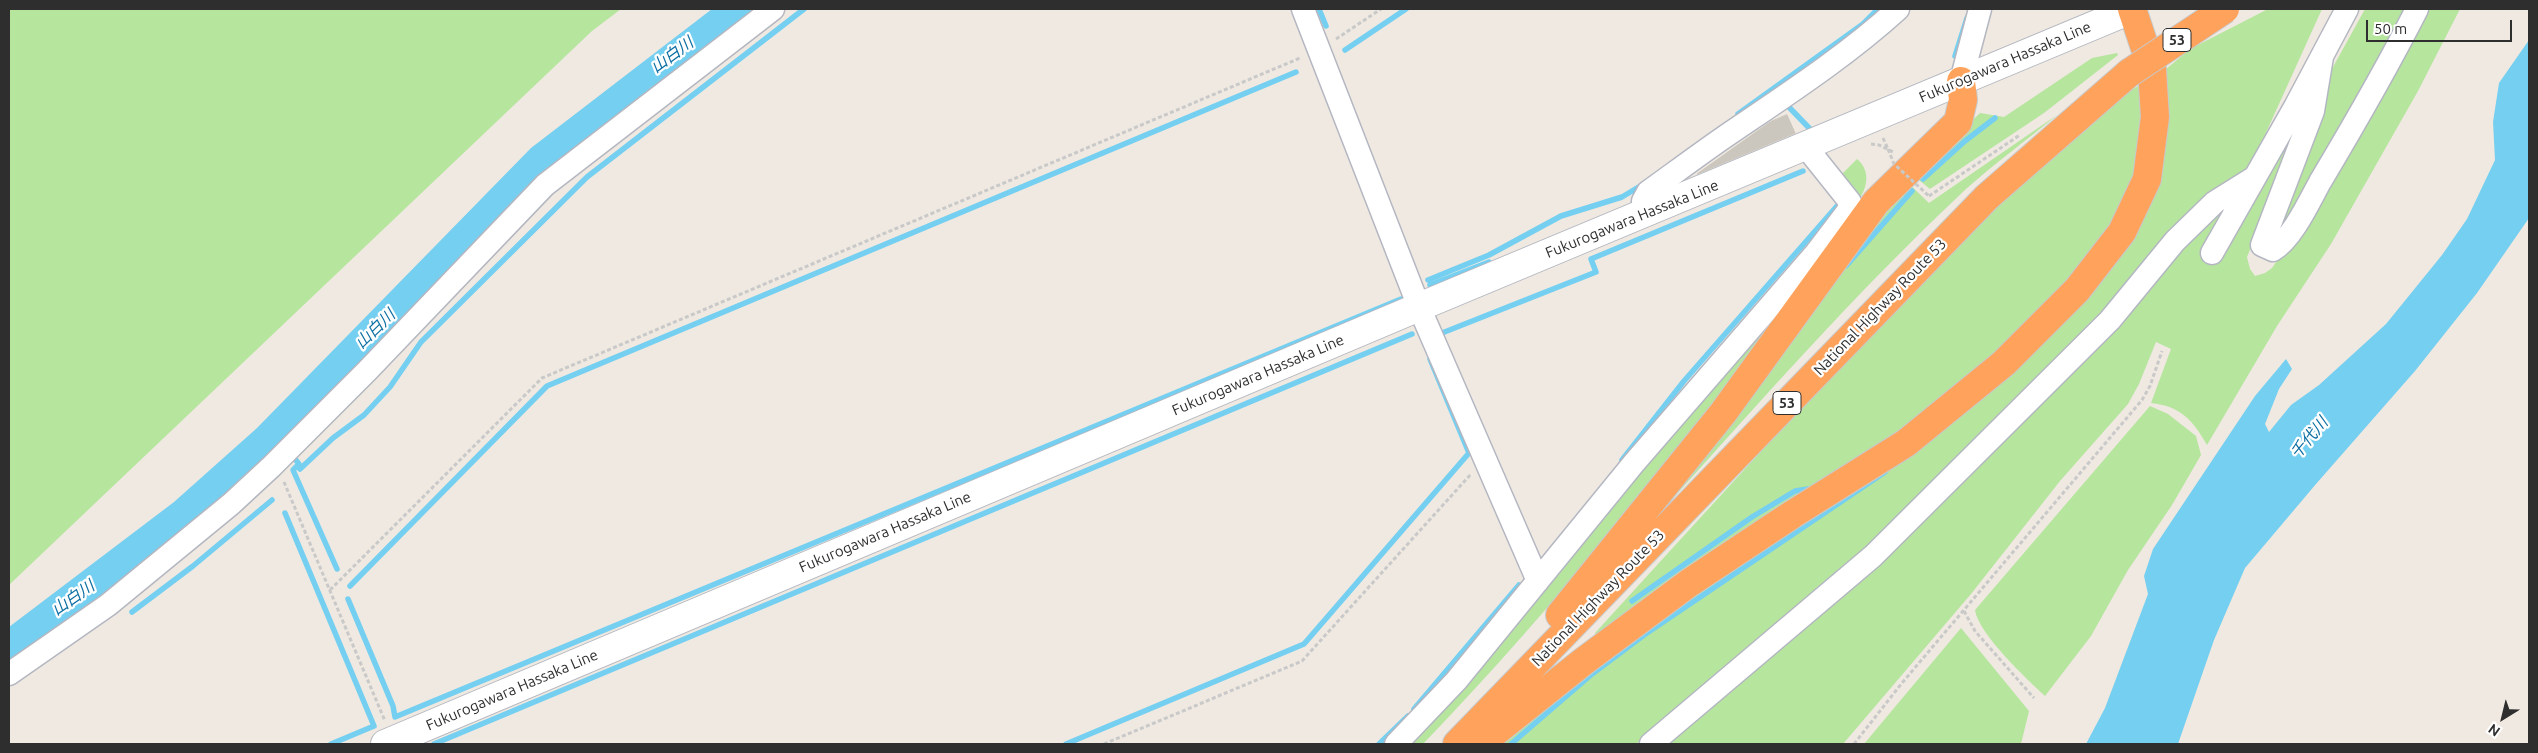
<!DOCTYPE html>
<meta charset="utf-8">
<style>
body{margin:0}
#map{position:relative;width:2538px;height:753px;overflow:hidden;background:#efe9e1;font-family:Ubuntu,sans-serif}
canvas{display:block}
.frame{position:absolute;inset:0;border:10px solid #2e2e2e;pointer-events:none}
.north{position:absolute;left:2478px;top:693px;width:50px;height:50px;-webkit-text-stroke:4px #fff;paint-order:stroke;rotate:216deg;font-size:14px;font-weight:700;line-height:20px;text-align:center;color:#2e2e2e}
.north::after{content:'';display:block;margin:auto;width:18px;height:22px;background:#2e2e2e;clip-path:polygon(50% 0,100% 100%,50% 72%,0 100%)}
.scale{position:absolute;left:2366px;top:20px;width:146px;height:22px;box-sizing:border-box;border:2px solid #2e2e2e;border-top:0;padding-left:6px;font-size:15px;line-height:18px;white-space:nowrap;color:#2e2e2e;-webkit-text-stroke:4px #fff;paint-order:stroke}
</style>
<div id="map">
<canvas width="2538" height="753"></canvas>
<div class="frame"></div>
<div class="north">N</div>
<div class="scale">50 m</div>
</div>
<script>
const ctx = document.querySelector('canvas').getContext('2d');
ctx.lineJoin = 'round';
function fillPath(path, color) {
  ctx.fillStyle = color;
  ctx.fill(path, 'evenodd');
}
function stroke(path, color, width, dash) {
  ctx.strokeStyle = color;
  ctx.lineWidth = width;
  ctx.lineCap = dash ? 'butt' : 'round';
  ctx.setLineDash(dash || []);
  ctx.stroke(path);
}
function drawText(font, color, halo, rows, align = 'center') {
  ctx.font = font + ' Ubuntu,"Noto Sans JP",sans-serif';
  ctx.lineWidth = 4.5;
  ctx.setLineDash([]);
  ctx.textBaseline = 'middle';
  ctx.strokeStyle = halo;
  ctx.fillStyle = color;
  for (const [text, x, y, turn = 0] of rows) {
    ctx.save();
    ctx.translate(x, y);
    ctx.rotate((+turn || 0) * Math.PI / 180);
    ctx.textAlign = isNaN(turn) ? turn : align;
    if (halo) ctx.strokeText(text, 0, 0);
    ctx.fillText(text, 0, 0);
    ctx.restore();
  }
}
fillPath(new Path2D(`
 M 9,9 L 621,9 L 592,31 L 9,585 Z
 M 2268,9 L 2322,9 L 2255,157 L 2246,170 L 1852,563 L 1636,744 L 1497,744 L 1713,580 L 2117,260 L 2146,214 L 2159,177 L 2165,115 L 2169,107 L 2165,70 L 2190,49 Z
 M 2365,9 L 2409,9 L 2284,227 L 2273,228 L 2333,67 Z
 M 2424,9 L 2460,9 L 2418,91 L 2331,244 L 2277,326 L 2207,445 C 2193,420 2180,406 2151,403 L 2171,349 L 2156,342 L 2139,384 L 2128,404 L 2060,481 L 1971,594 L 1843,744 L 1662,744 L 1791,641 L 1935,510 L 2183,246 L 2233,198 L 2215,261 L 2305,116 L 2247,257 L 2250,269 L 2255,276 L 2265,273 L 2272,268 L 2326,188 Z
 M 2117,53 L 2118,55 L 2044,113 L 1930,189 L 1914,176 L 1980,113 L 2004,117 L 2092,58 Z
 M 2140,85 L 2141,122 L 2136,177 L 2129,195 L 2099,245 L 2027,326 L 1927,413 L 1597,637 L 1595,633 L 1870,332 L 2009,193 L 2128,92 Z
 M 2057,115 C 2027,140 1995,163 1966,189 C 1855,293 1753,409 1652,522 L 1907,182 L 1929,203 Z
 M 1857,159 C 1870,170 1868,185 1860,198 L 1840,176 Z
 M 1799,286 C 1684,446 1560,602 1423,744 L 1404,744 Z
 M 2150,406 L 2168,414 L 2196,436 L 2201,455 L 2172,505 L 2128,570 L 2091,636 L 2045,696 C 2027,679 1979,635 1975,610 Z
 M 1961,628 L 2029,711 L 2021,744 L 1864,744 Z`), '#b6e59e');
fillPath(new Path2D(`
 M 712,9 L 755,9 L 546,170 L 355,370 L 232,490 L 138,568 L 9,663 L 9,627 L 174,502 L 257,428 L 531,148 Z
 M 2529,40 L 2529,218 L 2477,293 L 2415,371 L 2316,484 L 2245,568 L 2214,640 L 2178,744 L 2086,744 L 2105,708 L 2148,594 L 2144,576 L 2153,549 L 2255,396 L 2286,359 L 2292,369 L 2279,389 L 2265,424 L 2269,432 L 2291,405 L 2319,385 L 2386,324 L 2442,255 L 2467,219 L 2495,160 L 2493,122 L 2499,83 Z`), '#75cff0');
stroke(new Path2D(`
 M 1319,9 L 1326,26
 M 1345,50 L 1406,9
 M 1955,56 L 1967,18
 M 1786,104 L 1811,130
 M 1738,114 L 1863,24 L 1878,9
 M 1923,179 L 1965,141 L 1995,118
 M 1846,266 L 1912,191
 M 1428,280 L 1489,255 L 1561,216 L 1622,197 L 1642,185
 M 1430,285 L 1489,262
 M 1442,333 L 1596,272 L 1591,259 L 1803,171
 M 295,459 L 299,464 L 293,470 L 337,569
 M 1622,460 L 1684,381 L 1837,206
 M 300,469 L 333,438 L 364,415 L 390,387 L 421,342 L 587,177 L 804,9
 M 285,513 L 374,726 L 331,744
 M 350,586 L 547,386 L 1296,72
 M 348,599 L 393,706 L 395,717 L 1401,299
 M 1632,601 L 1752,517 L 1795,491 L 1808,489
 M 132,612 L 193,566 L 272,500
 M 1414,709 L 1519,585
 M 434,744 L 1412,334
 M 1066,744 L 1304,644 L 1469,453 L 1430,359
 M 1379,744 L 1408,716
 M 1511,744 L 1592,674 L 1644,635 L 1885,472`), '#75cff0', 5.5);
const building = new Path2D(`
 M 1787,115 L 1795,133 L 1697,174 L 1770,122 Z`);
fillPath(building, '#cbc7bf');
stroke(building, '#cbc5ba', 1);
const street = new Path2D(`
 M 1303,9 L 1419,307 L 1538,581
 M 2322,57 L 2313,111 L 2262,245 L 2273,250 C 2292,239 2309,202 2320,182 C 2354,125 2387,68 2417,9
 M 1961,81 L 1980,9
 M 1644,214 L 1643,201 L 1648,192 C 1673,174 1697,156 1723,138 C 1783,97 1844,58 1898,9
 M 2212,253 L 2295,107 L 2347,9
 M 9,674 L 108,605 L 231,504 L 272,466 L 367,371 L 545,185 L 773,9
 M 1396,744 L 1456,681 L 1634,463 L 1816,253 L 1848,211 L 1850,202 L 1806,147
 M 1651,744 L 1873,556 L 2110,320 L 2175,241 L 2215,202 L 2255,177`);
const secondary = new Path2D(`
 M 385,744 L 1419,307 L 2133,9`);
const highway = new Path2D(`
 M 1560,615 L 1723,413 L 1876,202 L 1958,122 L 1963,100 L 1961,81
 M 1457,744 L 1987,197 L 2129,73
 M 1480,744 L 1584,661 L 1689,583 L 1793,514 L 1906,443 L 2004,363 L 2077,290 L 2122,232 L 2147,179 L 2155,117 L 2152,69 L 2132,9`);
stroke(street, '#b4b7c1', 25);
stroke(secondary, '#b4b7c1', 30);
stroke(highway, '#c9c9c9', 30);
stroke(new Path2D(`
 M 1336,39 L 1381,9
 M 1883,138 L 1888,149
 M 1871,144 L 1879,145 L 1893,152
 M 1929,196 L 2020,135
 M 284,482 L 385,721
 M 330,590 L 542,378 L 1300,58
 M 1964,611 L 1975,631 L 2034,698
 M 1104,744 L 1302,661 L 1471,474
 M 1854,744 L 1902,683 L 2142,400 L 2150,386 L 2162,351`), '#c9c9c9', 3, [4, 2.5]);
stroke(street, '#fff', 22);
stroke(secondary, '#fff', 28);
stroke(highway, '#ffa35c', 28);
const highwayBridge = new Path2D(`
 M 2129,73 L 2225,9`);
stroke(highwayBridge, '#c9c9c9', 30, []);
stroke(new Path2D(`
 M 1888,149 L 1894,164 L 1929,196`), '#c9c9c9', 3, [4, 2.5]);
stroke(highwayBridge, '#ffa35c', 28);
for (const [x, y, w] of [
 [2177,40,28],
 [1787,403,28]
]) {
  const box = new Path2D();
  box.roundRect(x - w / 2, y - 11.5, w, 23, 4);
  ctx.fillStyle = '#fff';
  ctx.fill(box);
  stroke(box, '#2e2e2e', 1);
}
drawText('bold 14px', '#2e2e2e', null, [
 ["53",2177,40],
 ["53",1787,403]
]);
drawText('15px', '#2e2e2e', '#fff', [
 ["Fukurogawara Hassaka Line",2005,62,-23],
 ["Fukurogawara Hassaka Line",1632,219,-22],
 ["National Highway Route 53",1880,307,-46],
 ["Fukurogawara Hassaka Line",1258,375,-23],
 ["Fukurogawara Hassaka Line",885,532,-23],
 ["National Highway Route 53",1598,598,-46],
 ["Fukurogawara Hassaka Line",512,690,-23]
]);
drawText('italic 16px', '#0d6fa3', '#fff', [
 ["山白川",672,55,-36],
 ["山白川",375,329,-44],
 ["千代川",2309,438,-50],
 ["山白川",73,598,-35]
]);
</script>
